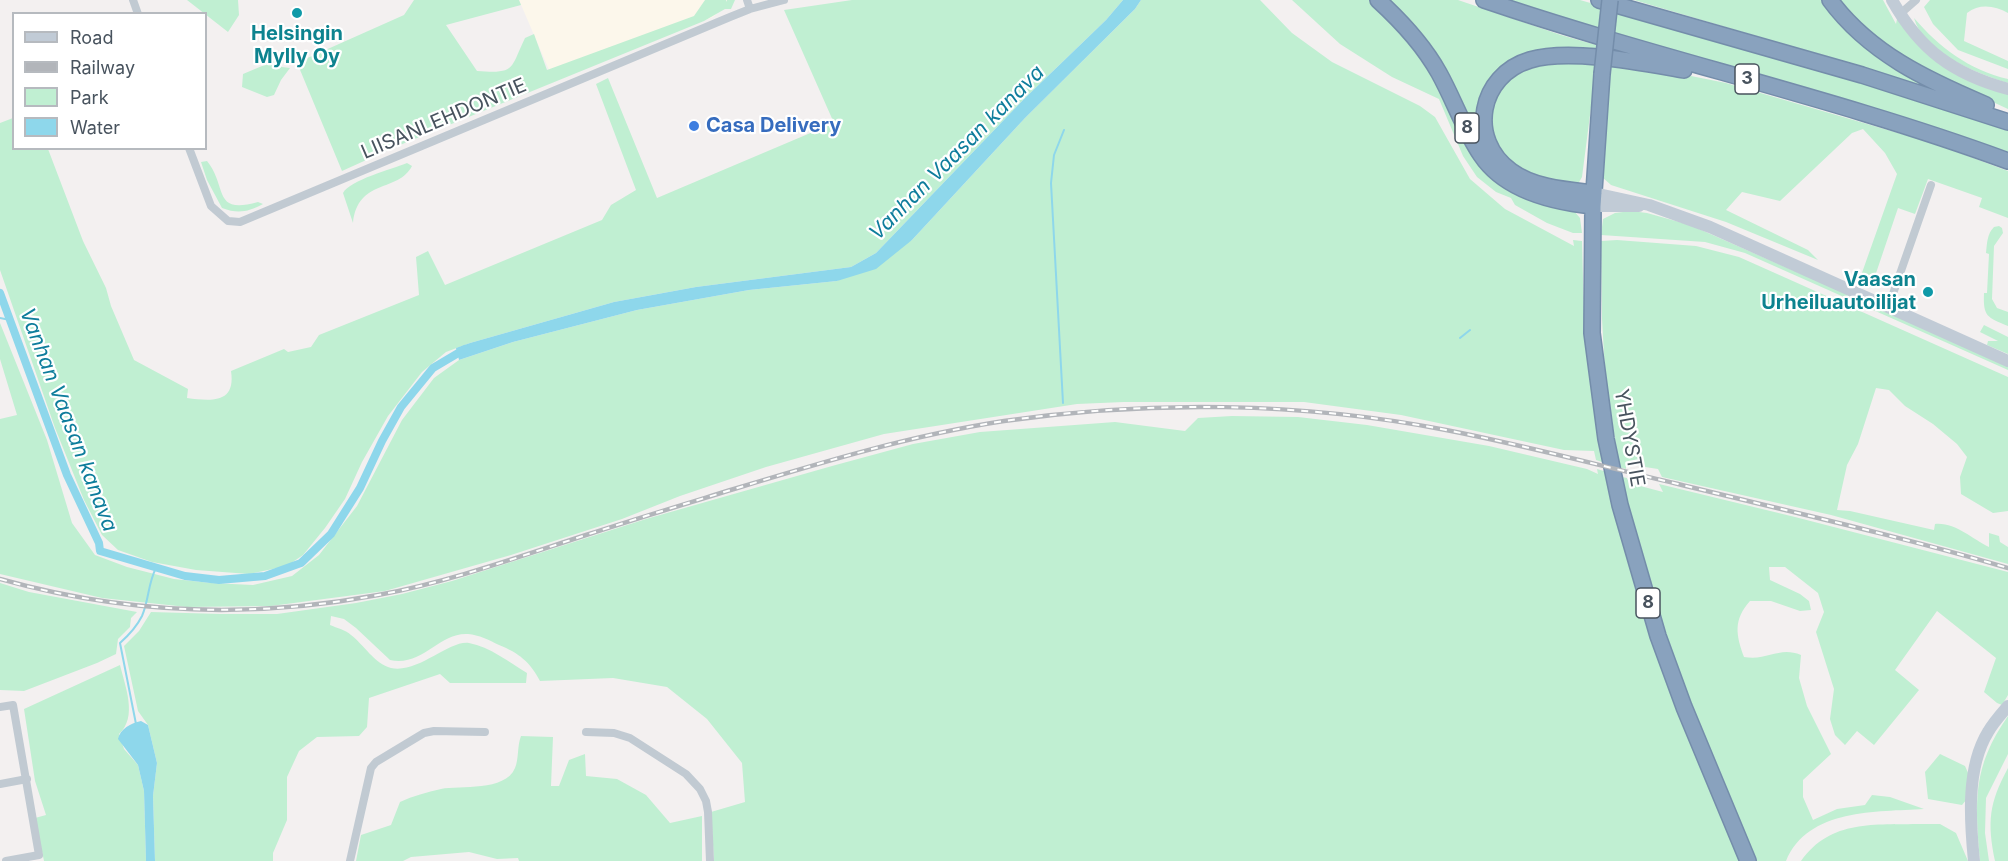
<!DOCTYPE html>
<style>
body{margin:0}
#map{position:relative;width:2008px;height:861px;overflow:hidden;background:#f3f0f0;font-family:Inter,sans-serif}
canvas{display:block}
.legend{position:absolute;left:12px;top:12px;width:195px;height:138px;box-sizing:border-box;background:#fff;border:2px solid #b6babf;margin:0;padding:8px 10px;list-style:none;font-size:18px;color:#48535e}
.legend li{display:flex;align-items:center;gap:12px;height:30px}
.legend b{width:30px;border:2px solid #b6babf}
</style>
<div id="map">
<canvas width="2008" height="861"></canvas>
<ul class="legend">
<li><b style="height:8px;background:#c1cbd6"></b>Road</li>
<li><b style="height:8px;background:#b2b5ba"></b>Railway</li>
<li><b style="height:16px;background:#c0efd2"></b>Park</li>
<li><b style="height:16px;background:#8ed7eb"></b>Water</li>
</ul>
</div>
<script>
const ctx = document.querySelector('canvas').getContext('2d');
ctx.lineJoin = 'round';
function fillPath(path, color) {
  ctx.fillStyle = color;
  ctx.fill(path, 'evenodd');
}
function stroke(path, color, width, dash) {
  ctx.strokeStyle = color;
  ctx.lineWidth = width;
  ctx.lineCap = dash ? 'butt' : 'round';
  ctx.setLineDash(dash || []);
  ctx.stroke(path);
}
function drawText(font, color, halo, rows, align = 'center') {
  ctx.font = font + ' Inter,sans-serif';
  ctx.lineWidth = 4.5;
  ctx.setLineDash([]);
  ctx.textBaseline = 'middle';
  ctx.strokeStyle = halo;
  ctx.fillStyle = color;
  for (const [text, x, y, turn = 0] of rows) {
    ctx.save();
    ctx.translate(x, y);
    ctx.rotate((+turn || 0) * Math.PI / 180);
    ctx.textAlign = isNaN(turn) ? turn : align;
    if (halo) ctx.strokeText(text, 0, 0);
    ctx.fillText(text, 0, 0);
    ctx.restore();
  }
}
fillPath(new Path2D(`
 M 519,0 L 727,0 L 724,7 L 713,17 L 553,79 Z`), '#fcf7eb');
fillPath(new Path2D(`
 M 187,0 L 238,0 L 239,15 L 228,32 Z
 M 414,0 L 519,0 L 521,5 L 446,25 L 477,71 C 516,74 510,69 525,38 L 534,34 L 547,70 L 694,16 L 705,0 L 726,0 L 726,2 L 727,0 L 735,0 L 731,9 L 725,9 L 704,21 L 395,147 L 342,171 L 298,65 L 294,64 L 404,15 Z
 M 852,0 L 1123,0 L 1106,20 L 1024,99 L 876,253 L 851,267 L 696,287 L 614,302 L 470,343 L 446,352 L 422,372 L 388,416 L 362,462 L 345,499 L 325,528 L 303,555 L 287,566 L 249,574 L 196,570 L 152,562 L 118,550 L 102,535 L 84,500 L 55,428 L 0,270 L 0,123 L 13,118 L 14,148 L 48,149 L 83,241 L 106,288 L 111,306 L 134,360 L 188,389 L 187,398 C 211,401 236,404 231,371 L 284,349 L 288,352 L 311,347 L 319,335 L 419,295 L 416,257 L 428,251 L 445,285 L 602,220 L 611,205 L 636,190 L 596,84 L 608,78 L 657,198 L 834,123 L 784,10 Z
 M 1141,0 L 1260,0 L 1292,33 L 1332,62 L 1420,106 L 1435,117 L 1470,179 L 1505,209 L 1574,246 L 1573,240 L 1582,241 L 1584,316 L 1605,463 L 1596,460 L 1594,451 L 1564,450 L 1401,415 L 1304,402 L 1124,402 L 1077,404 L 884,434 L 766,467 L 680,496 L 622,519 L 511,555 L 385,591 L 271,606 L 187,607 L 102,598 L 0,574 L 0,419 L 17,415 L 0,359 L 0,323 L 47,440 L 72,523 L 95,555 L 127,567 L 174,579 L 211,583 L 253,585 L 292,576 L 319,555 L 357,506 L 402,420 L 434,378 L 459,360 L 513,342 L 637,310 L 749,290 L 837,281 L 912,240 L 1025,118 L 1135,9 Z
 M 1292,0 L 1370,0 L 1400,28 L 1426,59 L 1474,155 L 1574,211 L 1580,218 L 1582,233 L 1573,233 L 1547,223 L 1515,205 L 1511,198 L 1496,192 L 1477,177 L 1463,156 L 1439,99 L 1392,77 L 1340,44 Z
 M 1387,0 L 1458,0 L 1561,35 L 1642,58 L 1566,52 L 1492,82 L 1488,157 Z
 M 1501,0 L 1580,0 L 1868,83 L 1970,115 L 2008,129 L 2008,155 Z
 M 1634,0 L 1824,0 C 1855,31 1893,75 1935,89 Z
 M 1838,0 L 1883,0 L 1896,24 L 1897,19 L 1930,55 L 2008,93 L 2008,109 L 1913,65 L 1860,26 Z
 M 1930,0 L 2008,0 L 2008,13 C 1995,6 1980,3 1967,13 L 1964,41 L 2008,61 L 2008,69 L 1958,50 L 1933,24 L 1924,7 Z
 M 1914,18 C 1939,47 1969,70 2008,79 L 2008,83 C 1977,74 1923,52 1914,18 Z
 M 274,61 L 282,67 L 290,68 L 281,80 L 274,95 L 267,97 L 242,87 L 243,74 Z
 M 1552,61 L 1597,61 L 1582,177 L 1578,184 L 1563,186 L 1534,176 L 1507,163 L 1488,127 L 1490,103 L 1501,85 L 1520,67 Z
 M 1611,63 L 1661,70 L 1726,83 L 1936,144 L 2008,171 L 2008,218 L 1979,207 L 1982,198 L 1928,179 L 1915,214 L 1898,208 L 1871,288 L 1858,284 L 1897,174 L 1885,153 L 1863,129 L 1852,133 L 1780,201 L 1742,192 L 1726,210 L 1808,250 L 1818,260 L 1726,222 L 1611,185 L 1602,177 Z
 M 207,161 C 228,187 212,215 258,202 L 263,204 C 248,212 238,214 222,208 L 207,180 L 201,162 Z
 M 407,163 L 412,166 C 398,193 358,178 353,223 L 343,193 C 350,180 392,169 407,163 Z
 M 1631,211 L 1647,213 L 1690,225 L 2008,365 L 2008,370 L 1745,253 L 1705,242 L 1601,235 L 1603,219 L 1615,213 Z
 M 1999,226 L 2002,228 L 2003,233 L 1994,246 L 1992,299 L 1997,308 L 2008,312 L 2008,326 C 1987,317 1983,317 1984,293 L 1987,293 L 1989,254 L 1986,253 C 1987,243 1987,234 1994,227 Z
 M 1617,240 L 1696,246 L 1739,257 L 2008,377 L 2008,511 L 1993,513 L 1961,494 L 1960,477 L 1967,457 L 1957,444 L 1933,424 L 1905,406 L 1889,390 L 1876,388 L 1858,444 L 1847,465 L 1837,510 L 1850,511 L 1934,530 L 1935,524 C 1955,522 1972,539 1989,547 L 1989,533 L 1999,536 L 2000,542 L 2008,547 L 2008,564 L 1831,515 L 1662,477 L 1658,469 L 1626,464 L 1626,469 L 1619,467 L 1605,372 L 1602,319 L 1601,241 Z
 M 1984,325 L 2008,337 L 2008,354 L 1987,345 L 1988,341 L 1998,341 L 1980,332 Z
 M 1232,416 L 1298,417 L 1367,425 L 1489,446 L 1587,469 L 1598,474 L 1597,469 L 1607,472 C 1617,517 1627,562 1641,605 C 1668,693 1705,777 1741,861 L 714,861 L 711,812 L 745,802 L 742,763 L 707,719 L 667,687 L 613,678 L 540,681 C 530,662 519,653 499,645 C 489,640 479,635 468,634 C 439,632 423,667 390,660 L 356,628 L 344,619 L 331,616 L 330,625 C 337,628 346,630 351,635 C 363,644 375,664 391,668 C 418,674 449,640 469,643 C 490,647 509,662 527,673 L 526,683 L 450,683 L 440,674 L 369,698 L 367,727 L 359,736 L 317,737 L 299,751 L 287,777 L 287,820 L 273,853 L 273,861 L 155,861 L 153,796 L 157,763 L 148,725 L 138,711 L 124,646 L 139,631 L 151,612 L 220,614 L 277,614 L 356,603 L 402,594 L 452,581 L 646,519 L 832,466 L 913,444 L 980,432 L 1115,422 L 1185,431 L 1198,418 Z
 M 1622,477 L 1627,478 L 1629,483 L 1663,492 L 1659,484 L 1795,517 L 2008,572 L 2008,695 L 2002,705 L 1997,703 L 1984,692 L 1996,658 L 1937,611 L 1895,670 L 1919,690 L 1874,745 L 1857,731 L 1845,745 L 1835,735 L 1830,719 L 1834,689 L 1816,632 L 1824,612 L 1818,593 L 1785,567 L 1769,567 L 1770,580 L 1800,594 L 1809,601 L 1811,610 L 1800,611 L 1771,601 L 1750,601 C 1733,620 1736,635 1744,657 C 1768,661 1779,646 1801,655 L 1799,678 L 1807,706 L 1831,754 L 1803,780 L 1803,797 L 1813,820 L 1837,809 L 1865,805 L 1872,795 L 1890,797 L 1924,809 C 1877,812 1808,808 1786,861 L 1755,861 C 1712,758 1668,656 1638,548 C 1631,525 1627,500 1622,477 Z
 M 0,583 L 29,592 L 137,612 L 131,618 L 130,627 L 118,639 L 116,654 L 97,663 L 24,691 L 0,690 Z
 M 120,665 C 125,686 138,717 119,734 L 124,749 L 138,765 L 144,791 L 146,861 L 44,861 L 35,818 L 46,815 L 35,781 L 24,709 Z
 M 2008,716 L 2008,754 L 1986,798 L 1985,833 L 1989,861 L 1980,861 C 1975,802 1972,767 2008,716 Z
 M 521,736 L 553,737 L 551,786 L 559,786 L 569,760 L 585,754 L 586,776 L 617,779 L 646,795 L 670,823 L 702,816 L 702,861 L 519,861 L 518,858 L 497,859 L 469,852 L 411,857 L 403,861 L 356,861 L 361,835 L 391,825 L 400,802 C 413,796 427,792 441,789 C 460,785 505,792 515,768 C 519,759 517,746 521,736 Z
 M 1940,754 L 1965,766 L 1969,775 L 1967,799 L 1962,805 L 1928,799 L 1925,772 Z
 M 2008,768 L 2008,861 L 1995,861 C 1987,822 1989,803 2008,768 Z
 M 1921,824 L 1940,824 L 1956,833 L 1968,861 L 1801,861 C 1831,819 1875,825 1921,824 Z`), '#c0efd2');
fillPath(new Path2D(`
 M 1123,0 L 1141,0 L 1135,9 L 1025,118 L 912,240 L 876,269 L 837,281 L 749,290 L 637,310 L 513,342 L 459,360 L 456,348 L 470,343 L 614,302 L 696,287 L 851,267 L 876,253 L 1024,99 L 1106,20 Z
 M 141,721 L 148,725 L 157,763 L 153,796 L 155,861 L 146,861 L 144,791 L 138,765 L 118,739 C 120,729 131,723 141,721 Z`), '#8ed7eb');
stroke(new Path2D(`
 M 0,318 L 10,320
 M 1460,338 L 1470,330
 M 1063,403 L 1051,183 L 1054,155 L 1064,130
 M 136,724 L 120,643 C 129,635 137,626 142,616 C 149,600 148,583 156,568`), '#8ed7eb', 2);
stroke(new Path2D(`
 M 0,293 L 67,475 L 99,543 L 100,551 L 185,576 L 219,580 L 265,576 L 301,563 L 331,534 L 360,488 L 382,441 L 401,407 L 433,368 L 465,349`), '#8ed7eb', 8);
const highway = new Path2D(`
 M 1378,0 C 1401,21 1424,46 1439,73 C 1454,100 1464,130 1481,155 C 1505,191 1552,202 1593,206
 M 1484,0 C 1657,59 1837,98 2008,161
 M 1599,0 L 1862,75 L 2008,122
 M 1830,0 C 1869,53 1927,80 1986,105
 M 1602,74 L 1593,206 L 1592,333 L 1606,439 L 1620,505 L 1658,636 L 1684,707 L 1748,861
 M 1594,193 C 1567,190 1534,188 1511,171 C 1467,139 1479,75 1530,60 C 1570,48 1643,63 1684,70`);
stroke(highway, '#748daa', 18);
stroke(new Path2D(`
 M 133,0 L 138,14
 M 747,0 L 750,9
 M 1900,14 L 1916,0
 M 189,148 L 211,206 L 228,221 L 240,222 L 730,17 L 750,9 L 784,0
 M 1888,308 L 1931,185
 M 0,707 L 13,705 L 39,855 L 6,861
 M 586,732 L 614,733 L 630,738 L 686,774 L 700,789 L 706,801 L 708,812 L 710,861
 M 0,784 L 27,779
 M 350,861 L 371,768 L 376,762 L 424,733 L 434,731 L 485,732`), '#c1cad2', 8);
stroke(new Path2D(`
 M 1892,0 C 1920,50 1953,74 2008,89
 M 1594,193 L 1649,205 L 1710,227 L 2008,361
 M 1593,206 L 1639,206
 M 1974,861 C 1970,821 1966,768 1988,732 C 1993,723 2001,714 2008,706`), '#c1cbd6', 12);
stroke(highway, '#89a2be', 15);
const rail = new Path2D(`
 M 0,579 C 124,614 251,619 378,595 C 449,582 518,557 586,535 C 635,519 685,504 734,489 C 823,462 912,435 1004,421 C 1150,400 1302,402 1446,430 C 1524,445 1601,466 1678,484 C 1788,511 1899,536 2008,568`);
stroke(rail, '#b2b5ba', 4.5);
stroke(rail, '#fff', 2, [7]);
const highwayBridge = new Path2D(`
 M 1602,74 L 1610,0`);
stroke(highwayBridge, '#748daa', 18, []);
stroke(highwayBridge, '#89a2be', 15);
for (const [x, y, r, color] of [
 [297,13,6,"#0f9aa8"],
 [694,126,6,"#3f7fe0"],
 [1928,292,6,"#0f9aa8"]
]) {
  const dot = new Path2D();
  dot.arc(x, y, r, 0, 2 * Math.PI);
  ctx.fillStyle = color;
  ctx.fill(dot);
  stroke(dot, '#fff', 2);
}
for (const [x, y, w] of [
 [1747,79,24],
 [1467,128,24],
 [1648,603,24]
]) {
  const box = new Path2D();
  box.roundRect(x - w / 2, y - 15, w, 30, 4.5);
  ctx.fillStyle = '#fff';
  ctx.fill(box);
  stroke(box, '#48535e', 1.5);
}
drawText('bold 18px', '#48535e', null, [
 ["3",1747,79],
 ["8",1467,128],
 ["8",1648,603]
]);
drawText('bold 20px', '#0d838f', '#fff', [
 ["Helsingin",297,34],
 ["Mylly Oy",297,57],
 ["Vaasan",1916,280,"right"],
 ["Urheiluautoilijat",1916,303,"right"]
]);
drawText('20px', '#48535e', '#fff', [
 ["LIISANLEHDONTIE",444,119,-23],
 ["YHDYSTIE",1629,438,80]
]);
drawText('bold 20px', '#366cbe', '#fff', [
 ["Casa Delivery",706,126]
], 'left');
drawText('italic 21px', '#0e7d9c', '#fff', [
 ["Vanhan Vaasan kanava",957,153,-45],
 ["Vanhan Vaasan kanava",68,420,69]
]);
</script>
